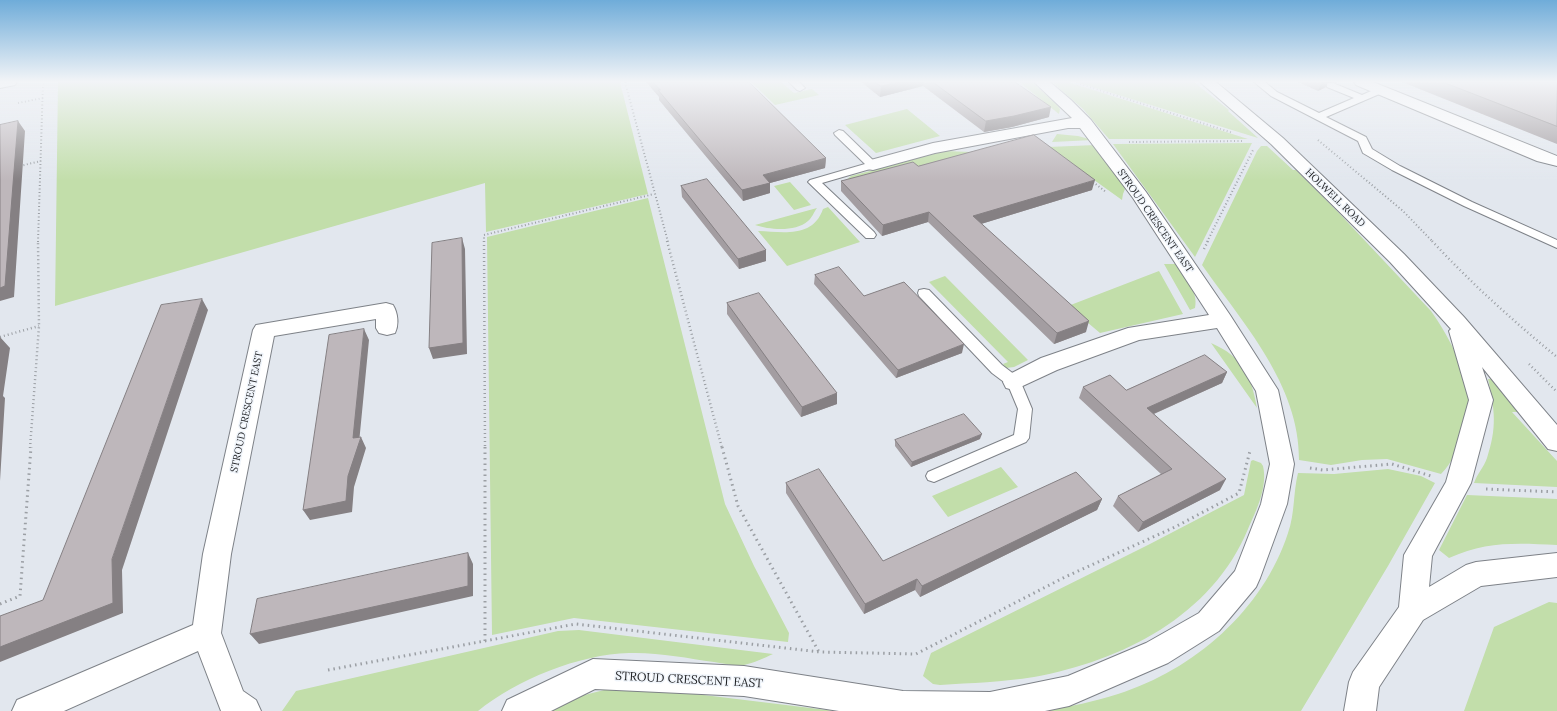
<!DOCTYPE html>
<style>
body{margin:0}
canvas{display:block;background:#e2e7ee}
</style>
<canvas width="1557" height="711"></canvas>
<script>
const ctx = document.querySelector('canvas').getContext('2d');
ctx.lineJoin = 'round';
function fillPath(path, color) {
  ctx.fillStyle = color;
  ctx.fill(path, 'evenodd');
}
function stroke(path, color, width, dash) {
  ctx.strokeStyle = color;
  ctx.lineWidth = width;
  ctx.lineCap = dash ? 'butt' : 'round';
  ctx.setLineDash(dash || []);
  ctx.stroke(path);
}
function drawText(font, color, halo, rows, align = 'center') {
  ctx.font = font + ' Lora,serif';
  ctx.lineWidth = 3;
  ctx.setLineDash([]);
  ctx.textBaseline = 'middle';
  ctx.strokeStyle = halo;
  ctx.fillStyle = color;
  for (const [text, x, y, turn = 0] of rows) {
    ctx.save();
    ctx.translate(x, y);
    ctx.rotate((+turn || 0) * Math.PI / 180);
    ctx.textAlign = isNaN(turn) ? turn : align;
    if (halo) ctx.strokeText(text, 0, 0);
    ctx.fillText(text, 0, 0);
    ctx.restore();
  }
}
fillPath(new Path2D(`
 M 58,82 L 620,82 L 648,194 L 486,232 L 485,183 L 55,306 Z
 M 751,82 L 781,82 L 794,93 L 812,89 L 819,95 L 775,105 Z
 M 1019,82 L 1032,82 L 1057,105 L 1060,109 L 1059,114 Z
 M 1052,82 L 1068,82 L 1248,139 L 1109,139 L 1083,109 Z
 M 1076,82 L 1194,82 L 1229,110 L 1228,111 L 1258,138 Z
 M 907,109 L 940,136 L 876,153 L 845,125 Z
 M 1057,134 L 1078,136 L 1093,140 L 1052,142 Z
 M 1252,143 L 1195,257 L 1113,144 Z
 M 1096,145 L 1125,189 L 1123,194 L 1122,200 L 1048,147 Z
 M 1261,146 L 1267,146 L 1293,170 L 1296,170 L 1337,211 L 1431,311 C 1449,336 1473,381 1468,413 C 1467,420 1464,427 1462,434 C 1458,449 1452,463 1441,474 L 1387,459 L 1362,460 L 1331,465 L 1299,460 C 1300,385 1242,322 1202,265 L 1257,151 Z
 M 945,151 L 971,152 L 974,155 L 845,186 L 846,180 L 851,176 Z
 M 790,182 L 811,205 L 794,210 L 774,186 Z
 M 648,198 L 725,504 L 754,566 L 789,633 L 788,642 L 574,618 L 492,635 L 487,237 Z
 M 828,207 L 860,242 L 787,266 L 758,231 C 784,232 813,238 823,209 Z
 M 817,208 C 814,212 812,218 808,221 C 796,232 770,230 755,225 Z
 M 1164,264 L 1175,264 C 1184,277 1199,291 1195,308 L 1190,310 Z
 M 1159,271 L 1183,314 L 1100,333 L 1068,306 Z
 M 945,276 L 1028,360 L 1014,367 L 1006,368 L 1003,364 L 1008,362 L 929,282 Z
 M 1211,343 C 1243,357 1251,375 1257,408 Z
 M 1488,379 L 1492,379 L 1524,412 L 1512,412 L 1557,461 L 1557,487 L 1474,483 C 1477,474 1484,467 1487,458 C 1497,427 1495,411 1488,379 Z
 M 1253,460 L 1261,463 L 1263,466 C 1268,487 1256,511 1248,529 C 1212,616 1122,661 1034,677 C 1003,682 971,683 940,685 L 933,684 L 923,676 L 931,653 L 1148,545 L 1244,495 L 1251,461 Z
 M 1001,467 L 1018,487 L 948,517 L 932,496 Z
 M 1388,469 L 1421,476 L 1435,483 L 1388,566 L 1301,711 L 1047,711 C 1070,706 1094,702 1118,694 C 1194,670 1263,610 1288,533 C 1295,513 1293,493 1298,473 L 1334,474 Z
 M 1467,495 L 1557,499 L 1557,545 C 1517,543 1486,541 1449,558 L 1439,550 Z
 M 1549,602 L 1557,603 L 1557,711 L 1464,711 L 1494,627 Z
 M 579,630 L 773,654 C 764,658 754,663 744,665 C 736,667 723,663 714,662 C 687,658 657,652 629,653 C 580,654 516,680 478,711 L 282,711 L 296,691 L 558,631 Z
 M 608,689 L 671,691 L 835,711 L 540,711 L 565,700 Z`), '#c2deaa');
const lane = new Path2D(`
 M 789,82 L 799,82 L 805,88 L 800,91 L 797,90 Z
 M 1254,82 L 1265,82 L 1277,92 L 1319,113 L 1354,98 L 1327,87 L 1327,83 L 1333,83 L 1362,95 L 1378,88 L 1384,88 L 1386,90 L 1384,92 L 1326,117 L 1366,137 L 1372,149 L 1400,166 L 1472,202 L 1557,240 L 1557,248 L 1464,206 L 1392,170 L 1363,153 L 1358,141 L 1271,96 Z
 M 839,130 L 843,131 L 878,165 L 877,167 L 822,183 L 874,232 L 876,235 L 874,238 L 866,238 L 808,182 L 810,180 L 865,164 L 835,135 L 834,133 Z
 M 924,289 L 929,290 L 1002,365 L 1019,378 L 1032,409 L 1029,438 L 1026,442 L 934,482 L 928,480 L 926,476 L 928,472 L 1014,435 L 1018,409 L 1008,385 L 992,373 L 919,296 L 918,293 L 919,290 Z`);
const street = new Path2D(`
 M 0,82 L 17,82 L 15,85 L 0,88 Z
 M 1034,82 L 1050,82 L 1071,100 L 1091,120 L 1146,192 L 1230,315 L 1278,390 L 1294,464 L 1287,504 L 1260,578 L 1256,587 L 1219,631 L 1168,663 L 1069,706 L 1045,711 L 839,711 L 744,696 L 595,689 L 551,711 L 502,711 L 507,700 L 593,659 L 744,666 L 903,691 L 990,692 L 1068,676 L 1146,643 L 1199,613 L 1235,571 L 1261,504 L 1270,464 L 1256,391 L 1217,328 L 1139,340 L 1057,370 L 1014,390 L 1006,388 L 1003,382 L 1006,376 L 1041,358 L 1128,328 L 1209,315 L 1133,198 L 1080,128 L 1068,128 L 935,153 L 873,170 L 867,169 L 865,165 L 867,161 L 933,143 L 1072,118 Z
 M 1354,82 L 1373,82 L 1557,156 L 1557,166 L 1537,161 L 1356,85 Z
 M 386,303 L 393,305 C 398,313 399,325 395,333 L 387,335 L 379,333 L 376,328 L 376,319 L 274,336 L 231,554 L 221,633 L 243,691 L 256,700 L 261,711 L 221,711 L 198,651 L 64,711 L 12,711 L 17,700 L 193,625 L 203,554 L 253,330 L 256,325 Z`);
const secondary = new Path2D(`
 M 1200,82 L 1216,82 L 1283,138 L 1404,254 L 1464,317 L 1557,425 L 1557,451 L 1548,449 L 1482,367 L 1493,400 L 1471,483 L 1432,556 L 1429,587 L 1466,565 L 1476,562 L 1557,553 L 1557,577 L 1481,586 L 1423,620 L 1379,687 L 1376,711 L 1344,711 L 1349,682 L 1353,672 L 1399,607 L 1404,555 L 1446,482 L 1469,400 L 1449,331 L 1451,329 L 1390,262 L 1271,144 Z`);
stroke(lane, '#7e8288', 2);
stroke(street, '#7e8288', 2);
stroke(secondary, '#7e8288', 2);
stroke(new Path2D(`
 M 625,82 L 668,242
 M 1080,84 L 1233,133
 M 18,103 L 43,98
 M 1318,140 L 1403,211 L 1433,242
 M 1129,142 L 1242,141
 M 20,166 L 41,161
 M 1093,182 L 1106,192
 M 38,242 L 43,82
 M 484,242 L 484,235 L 654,194
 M 1207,242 L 1253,150`), '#9b9fa4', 2, [1, 2.5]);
stroke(new Path2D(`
 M 484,241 L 485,448
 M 667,241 L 722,448
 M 1432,241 C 1471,283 1513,321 1557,357
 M 1204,249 L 1208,241
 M 0,337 L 39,326
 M 1529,364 L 1557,392
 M 30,448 L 39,326 L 38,241`), '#9b9fa4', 2.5, [1, 3]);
stroke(new Path2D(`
 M 485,447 L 485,642
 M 722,447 L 738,506 L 819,652
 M 1310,468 L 1323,470 L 1392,464 L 1431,476
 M 1486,489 L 1557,492
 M 0,604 L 20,596 L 31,447
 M 328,670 L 576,624 L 820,652 L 916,654 L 1065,577 L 1175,527 L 1239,493 L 1250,451`), '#9b9fa4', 3, [1.5, 4]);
fillPath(lane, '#fff');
fillPath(street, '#fff');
fillPath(secondary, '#fff');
fillPath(new Path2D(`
 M 646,82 L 749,82 L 826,158 L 825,168 L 770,183 L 770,193 L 743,201 L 659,100 L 659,97 Z
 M 861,82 L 1015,82 L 1049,117 L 1012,127 L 984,132 L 923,86 L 880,97 Z
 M 1298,82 L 1337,82 L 1336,83 L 1328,82 L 1326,87 L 1318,91 Z
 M 1402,82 L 1557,82 L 1557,144 Z
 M 918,166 L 1092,190 L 981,224 L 1086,332 L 1054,344 L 928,222 L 882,236 L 841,191 L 841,181 Z
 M 681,186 L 766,250 L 766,261 L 739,269 L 682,197 Z
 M 815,275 L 864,296 L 962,353 L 896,378 L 814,284 Z
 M 727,303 L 837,393 L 837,404 L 801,417 L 727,314 Z
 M 1227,372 L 1222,383 L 1154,414 L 1220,490 L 1138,532 L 1113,506 L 1118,496 L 1161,474 L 1079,398 L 1083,387 L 1126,390 Z
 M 980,439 L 911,467 L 895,446 L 895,440 Z
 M 786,483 L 883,561 L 1102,499 L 1097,510 L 920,597 L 915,590 L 864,614 L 786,493 Z`), '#a39da1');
fillPath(new Path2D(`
 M 900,82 L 924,82 L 923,86 L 880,97 L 881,86 Z
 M 1322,82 L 1328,82 L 1326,87 L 1318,91 Z
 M 1051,107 L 1049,117 L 1012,127 L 984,132 L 986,121 Z
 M 18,121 L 25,131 L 14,297 L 0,301 L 0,288 Z
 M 826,158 L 825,168 L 770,183 L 770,193 L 743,201 L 742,190 L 763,175 Z
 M 1095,180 L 1092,190 L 971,227 L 973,216 Z
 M 929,212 L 928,222 L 882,236 L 883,225 Z
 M 462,238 L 465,249 L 467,354 L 433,359 L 429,348 Z
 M 766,250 L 766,261 L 739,269 L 738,259 Z
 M 202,299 L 208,310 L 122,570 L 123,613 L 0,662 L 0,647 L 112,559 Z
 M 1089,321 L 1086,332 L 1054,344 L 1057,333 Z
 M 364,329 L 369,340 L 359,443 L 361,437 L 366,448 L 354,487 L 352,512 L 310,520 L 303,510 L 348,476 Z
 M 0,337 L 10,348 L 3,396 L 5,398 L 0,481 Z
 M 964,344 L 962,353 L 896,378 L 898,370 Z
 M 1227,372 L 1222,383 L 1142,419 L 1147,408 Z
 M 837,393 L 837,404 L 801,417 L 802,407 Z
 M 982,434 L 980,439 L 911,467 L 912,462 Z
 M 1226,479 L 1220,490 L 1138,532 L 1143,522 Z
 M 1102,499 L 1097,510 L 920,597 L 922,586 Z
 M 468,553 L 473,564 L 473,596 L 259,644 L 250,634 Z
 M 917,579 L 915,590 L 864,614 L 865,604 Z`), '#858083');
const building = new Path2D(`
 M 653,82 L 749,82 L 826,158 L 763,175 L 770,183 L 742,190 L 658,90 L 660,90 Z
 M 875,82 L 900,82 L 881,86 Z
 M 933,82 L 1015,82 L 1051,107 L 1014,116 L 986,121 Z
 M 1443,82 L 1557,82 L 1557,126 Z
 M 18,121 L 5,286 L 0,288 L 0,125 Z
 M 1034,135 L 1095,180 L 973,216 L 1089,321 L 1057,333 L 929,212 L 883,225 L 841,181 L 913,162 L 918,166 Z
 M 707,179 L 766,250 L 738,259 L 681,186 Z
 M 462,238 L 463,343 L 429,348 L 432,243 Z
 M 839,267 L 864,296 L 904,282 L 964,344 L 898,370 L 815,275 Z
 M 759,293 L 837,393 L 802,407 L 727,303 Z
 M 202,299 L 112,559 L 113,603 L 0,647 L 0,616 L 43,600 L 161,305 Z
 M 364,329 L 353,438 L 361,437 L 348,476 L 346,501 L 303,510 L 329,335 Z
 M 1205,355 L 1227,372 L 1147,408 L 1226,479 L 1143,522 L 1118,496 L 1172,469 L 1083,387 L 1110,375 L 1126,390 Z
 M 964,414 L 982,434 L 912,462 L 895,440 Z
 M 819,469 L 883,561 L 1076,472 L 1102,499 L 922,586 L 917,579 L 865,604 L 786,483 Z
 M 468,553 L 468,586 L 250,634 L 257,599 Z`);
fillPath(building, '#beb7bb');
stroke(building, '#858083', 1);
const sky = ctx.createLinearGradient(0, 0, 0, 181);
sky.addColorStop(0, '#6facd9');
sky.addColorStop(0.45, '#f2f4f7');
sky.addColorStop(1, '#f2f4f700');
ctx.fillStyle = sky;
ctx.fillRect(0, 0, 1557, 181);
drawText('10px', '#1f2023', '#f0f5fb', [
 ["HOLWELL ROAD",1335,198,44],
 ["STROUD CRESCENT EAST",1155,221,55],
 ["STROUD CRESCENT EAST",247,412,-78]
]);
drawText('12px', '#1f2023', '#f0f5fb', [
 ["STROUD CRESCENT EAST",689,680,3]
]);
</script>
